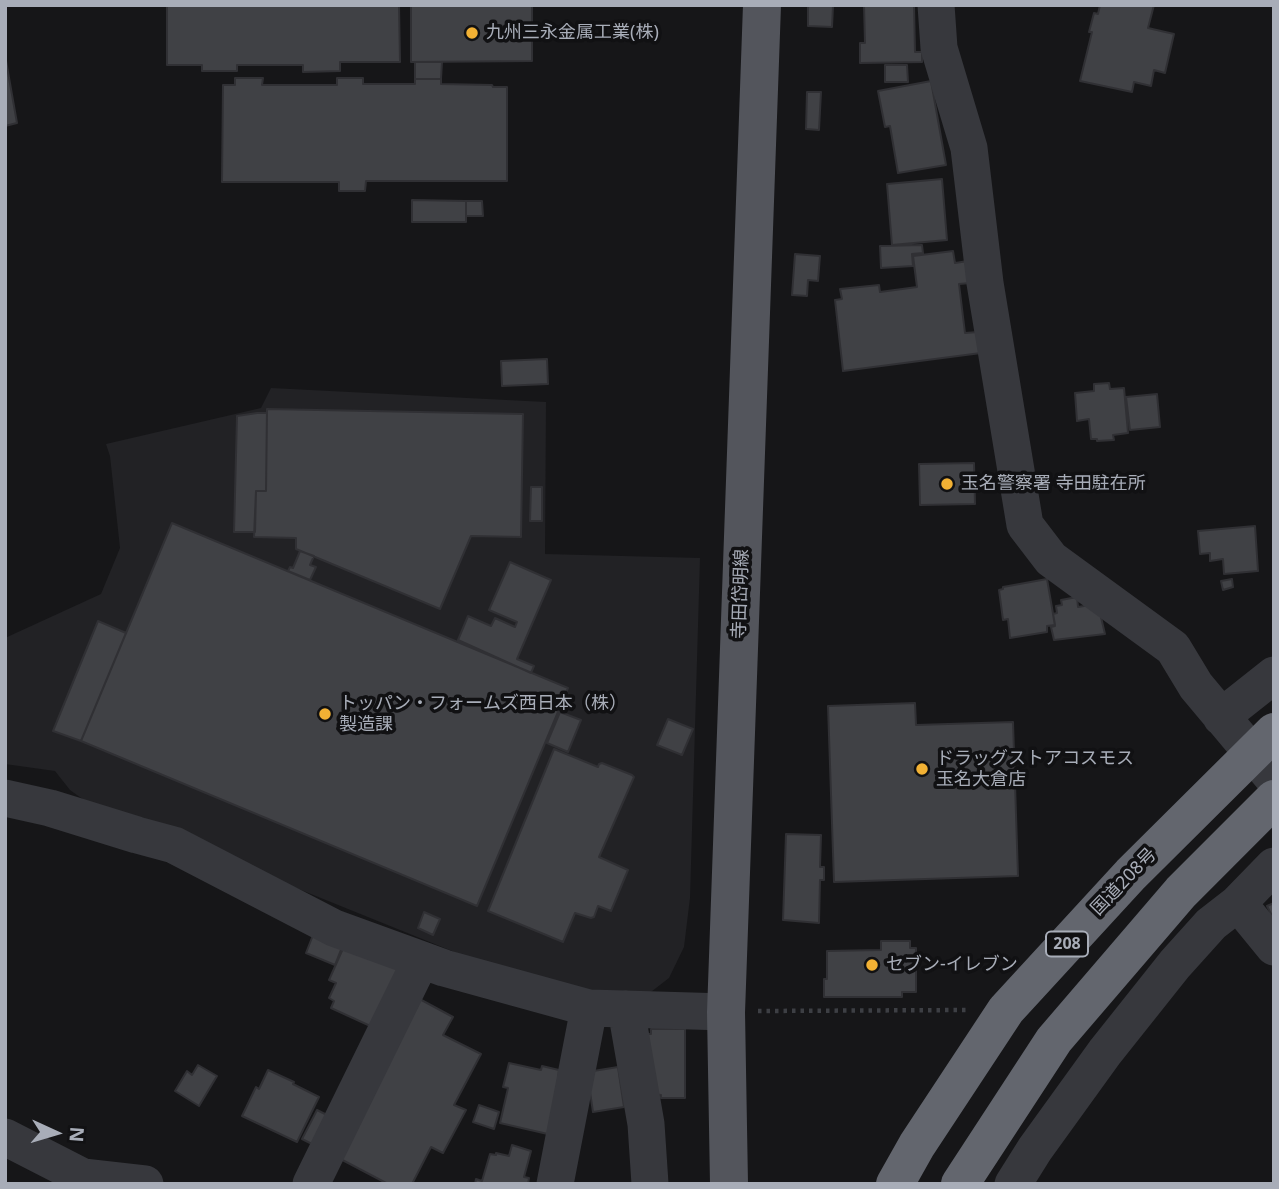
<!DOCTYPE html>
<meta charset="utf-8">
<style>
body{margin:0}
#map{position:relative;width:1279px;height:1189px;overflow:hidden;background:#161618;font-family:"Noto Sans",sans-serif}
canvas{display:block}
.frame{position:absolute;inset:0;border:7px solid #a8adb8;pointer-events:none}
.north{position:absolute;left:21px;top:1098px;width:70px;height:70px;-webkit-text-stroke:5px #111113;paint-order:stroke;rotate:94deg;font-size:19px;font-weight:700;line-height:28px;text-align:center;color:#a8adb8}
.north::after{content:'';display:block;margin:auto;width:24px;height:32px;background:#a8adb8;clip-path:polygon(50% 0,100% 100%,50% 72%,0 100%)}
</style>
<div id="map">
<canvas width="1279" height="1189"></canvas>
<div class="frame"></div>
<div class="north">N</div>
</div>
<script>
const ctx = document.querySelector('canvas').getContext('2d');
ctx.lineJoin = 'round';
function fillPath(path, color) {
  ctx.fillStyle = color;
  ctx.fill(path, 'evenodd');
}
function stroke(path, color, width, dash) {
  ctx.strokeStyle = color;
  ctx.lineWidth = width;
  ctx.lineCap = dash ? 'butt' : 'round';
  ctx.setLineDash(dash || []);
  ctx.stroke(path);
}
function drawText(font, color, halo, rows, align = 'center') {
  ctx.font = font + ' "Noto Sans","Noto Sans JP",sans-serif';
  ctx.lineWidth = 7;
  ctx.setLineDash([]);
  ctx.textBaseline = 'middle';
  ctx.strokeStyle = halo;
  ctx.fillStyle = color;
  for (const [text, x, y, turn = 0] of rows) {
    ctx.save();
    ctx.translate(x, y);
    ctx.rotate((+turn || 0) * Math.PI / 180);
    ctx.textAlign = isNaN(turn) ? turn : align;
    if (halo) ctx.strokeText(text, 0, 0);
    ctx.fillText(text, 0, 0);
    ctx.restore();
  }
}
fillPath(new Path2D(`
 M 271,388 L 546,402 L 545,554 L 700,558 L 690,898 L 684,947 L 669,978 L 647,995 L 586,999 L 531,983 L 91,805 L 70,790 L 55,771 L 5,764 L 5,638 L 101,594 L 120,548 L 110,456 L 106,444 L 261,408 Z`), '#222225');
const building = new Path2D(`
 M 167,5 L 399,5 L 400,62 L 340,62 L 340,71 L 303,72 L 303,65 L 237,65 L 237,71 L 202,71 L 202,65 L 167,65 Z
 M 411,5 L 532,5 L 532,61 L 411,62 Z
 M 808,5 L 833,6 L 832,27 L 808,26 Z
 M 864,5 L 914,5 L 915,52 L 922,52 L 922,62 L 860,63 L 860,43 L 865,43 Z
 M 1100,5 L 1154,5 L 1148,28 L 1174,34 L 1165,73 L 1154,70 L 1151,86 L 1134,82 L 1132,92 L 1080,81 L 1092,32 L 1089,32 L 1094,13 L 1098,14 Z
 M 5,55 L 17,123 L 5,126 Z
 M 415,62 L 442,62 L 441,79 L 415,79 Z
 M 885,65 L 907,65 L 908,82 L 885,82 Z
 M 235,78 L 263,78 L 262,85 L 337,85 L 337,78 L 363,78 L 363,84 L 415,84 L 415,79 L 441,79 L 441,84 L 492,85 L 493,87 L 507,87 L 507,181 L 366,181 L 365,191 L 339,191 L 339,182 L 222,182 L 223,85 L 235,85 Z
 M 931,81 L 946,165 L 898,173 L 890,126 L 885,127 L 878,91 Z
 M 807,92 L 821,92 L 819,130 L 806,129 Z
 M 942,179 L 947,240 L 892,245 L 887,184 Z
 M 412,200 L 466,201 L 466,222 L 412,222 Z
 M 466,201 L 482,201 L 483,216 L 466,216 Z
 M 922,245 L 923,253 L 912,254 L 913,266 L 881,268 L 880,246 Z
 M 953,251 L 955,263 L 968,261 L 971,283 L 959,284 L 965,333 L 978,332 L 981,353 L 843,371 L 835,300 L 842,299 L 840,289 L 879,285 L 880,292 L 917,287 L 913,256 Z
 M 795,254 L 820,256 L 818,281 L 808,280 L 807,296 L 792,295 Z
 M 547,359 L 548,384 L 502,386 L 501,361 Z
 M 1109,383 L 1110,389 L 1124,388 L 1128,433 L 1113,435 L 1114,440 L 1097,441 L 1097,439 L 1091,439 L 1089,419 L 1077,421 L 1075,393 L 1094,391 L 1094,384 Z
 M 1157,394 L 1160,427 L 1130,430 L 1126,397 Z
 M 267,409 L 523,414 L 521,537 L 471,536 L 440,609 L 296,549 L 296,538 L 254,537 L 256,491 L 266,491 Z
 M 257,413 L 267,413 L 266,491 L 256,491 L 255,532 L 234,532 L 237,416 Z
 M 974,463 L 975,504 L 920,505 L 919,464 Z
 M 531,487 L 542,487 L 542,521 L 530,521 Z
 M 172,523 L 568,688 L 477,906 L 81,741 Z
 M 1255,526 L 1258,571 L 1224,574 L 1223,559 L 1210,561 L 1210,553 L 1200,554 L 1198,531 Z
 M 300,551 L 314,556 L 310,565 L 316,567 L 310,580 L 288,571 L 290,567 L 293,568 Z
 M 510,562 L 551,580 L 517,659 L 534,666 L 531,673 L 458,640 L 468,616 L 491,626 L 495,618 L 515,627 L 517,622 L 489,610 Z
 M 1047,579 L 1055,625 L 1047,626 L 1047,632 L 1010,638 L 1008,619 L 1003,620 L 999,590 L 1003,589 L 1003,587 Z
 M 1232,579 L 1233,587 L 1223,590 L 1221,581 Z
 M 1077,597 L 1078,607 L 1084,606 L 1084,602 L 1100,613 L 1105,634 L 1054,640 L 1051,627 L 1055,626 L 1053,614 L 1057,613 L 1056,606 L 1062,605 L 1061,600 Z
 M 98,621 L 126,633 L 81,741 L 53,731 Z
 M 915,703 L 916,725 L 1013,722 L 1018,876 L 834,882 L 828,706 Z
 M 560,712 L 581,720 L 568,752 L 547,743 Z
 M 668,719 L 693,729 L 682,755 L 657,745 Z
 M 554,749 L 598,767 L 599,764 L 602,763 L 632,775 L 634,777 L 599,857 L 628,870 L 611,911 L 598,906 L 594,917 L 591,918 L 575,913 L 563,942 L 488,911 Z
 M 786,834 L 821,835 L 820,867 L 824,867 L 824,880 L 820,880 L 819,923 L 783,920 Z
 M 1274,903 L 1274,920 L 1267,906 Z
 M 424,912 L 440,919 L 433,935 L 418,928 Z
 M 315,930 L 344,942 L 335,965 L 306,953 Z
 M 881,941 L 910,941 L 910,948 L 916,948 L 916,992 L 902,992 L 902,997 L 824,997 L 824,979 L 827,979 L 827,951 L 881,950 Z
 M 345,944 L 406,971 L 379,1030 L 331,1008 L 334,1001 L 329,998 L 336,983 L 329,980 Z
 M 414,996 L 453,1017 L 443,1035 L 481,1054 L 454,1105 L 466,1110 L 443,1153 L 431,1147 L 412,1184 L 388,1184 L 331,1154 Z
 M 651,1029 L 685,1029 L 685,1098 L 661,1098 L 661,1095 L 651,1094 L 640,1034 L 651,1034 Z
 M 509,1063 L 541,1070 L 542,1066 L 559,1070 L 552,1135 L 500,1123 L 508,1088 L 503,1087 Z
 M 198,1065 L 217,1076 L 199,1106 L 175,1091 L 187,1071 L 192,1075 Z
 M 618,1067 L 624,1107 L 593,1112 L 587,1072 Z
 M 268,1070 L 294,1082 L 293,1084 L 319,1097 L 297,1142 L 242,1116 L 256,1087 L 259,1089 Z
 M 479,1105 L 499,1112 L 494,1129 L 473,1122 Z
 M 317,1110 L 331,1117 L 316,1146 L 302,1139 Z
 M 512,1145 L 531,1151 L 524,1177 L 529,1178 L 528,1184 L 475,1184 L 476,1179 L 482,1181 L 490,1154 L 496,1155 L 496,1153 L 509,1156 Z`);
fillPath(building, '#404145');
stroke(building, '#303034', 2);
stroke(new Path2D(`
 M 758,1011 L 966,1010`), '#3d3f44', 4.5, [3.5, 5]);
stroke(new Path2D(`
 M 936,5 L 939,48 L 969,148 L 985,283 L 1025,525 L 1051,559 L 1173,648 L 1196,686 L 1274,779
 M 1221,717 L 1274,675
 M 5,798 L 50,808 L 137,835 L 174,845 L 334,928 L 444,968 L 589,1008 L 726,1012
 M 1238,903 L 1274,947
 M 626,1009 L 646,1124 L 650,1184
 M 5,1137 L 83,1177 L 145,1184
 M 311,1184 L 421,960
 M 555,1184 L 589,1008
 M 1013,1184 L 1035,1149 L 1105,1052 L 1175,964 L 1211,924 L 1238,903 L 1274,866`), '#37383d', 37);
stroke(new Path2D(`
 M 729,1184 L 726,1012 L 762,5`), '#53555c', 38);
stroke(new Path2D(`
 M 895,1184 L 917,1145 L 1006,1010 L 1131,874 L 1274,732
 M 960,1184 L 1054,1040 L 1181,892 L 1274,799`), '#63666e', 38);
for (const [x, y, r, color] of [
 [472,33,7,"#f2b134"],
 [947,484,7,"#f2b134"],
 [325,714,7,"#f2b134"],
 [922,769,7,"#f2b134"],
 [872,965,7,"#f2b134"]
]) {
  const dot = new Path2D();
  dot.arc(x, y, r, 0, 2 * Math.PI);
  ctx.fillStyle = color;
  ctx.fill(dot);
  stroke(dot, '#111113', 2.5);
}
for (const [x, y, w] of [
 [1067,944,42]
]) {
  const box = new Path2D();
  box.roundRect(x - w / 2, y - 12.5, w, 25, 5);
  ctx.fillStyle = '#111113';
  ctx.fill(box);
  stroke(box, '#a8adb8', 2);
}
drawText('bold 16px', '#a8adb8', null, [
 ["208",1067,944]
]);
drawText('18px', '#a8adb8', '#111113', [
 ["九州三永金属工業(株)",486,33],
 ["玉名警察署 寺田駐在所",961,484],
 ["トッパン・フォームズ西日本（株）",339,704],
 ["製造課",339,725],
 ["ドラッグストアコスモス",936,759],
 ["玉名大倉店",936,780],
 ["セブン-イレブン",886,965]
], 'left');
drawText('18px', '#a8adb8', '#111113', [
 ["寺田岱明線",741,594,-88],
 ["国道208号",1124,882,-46]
]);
</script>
